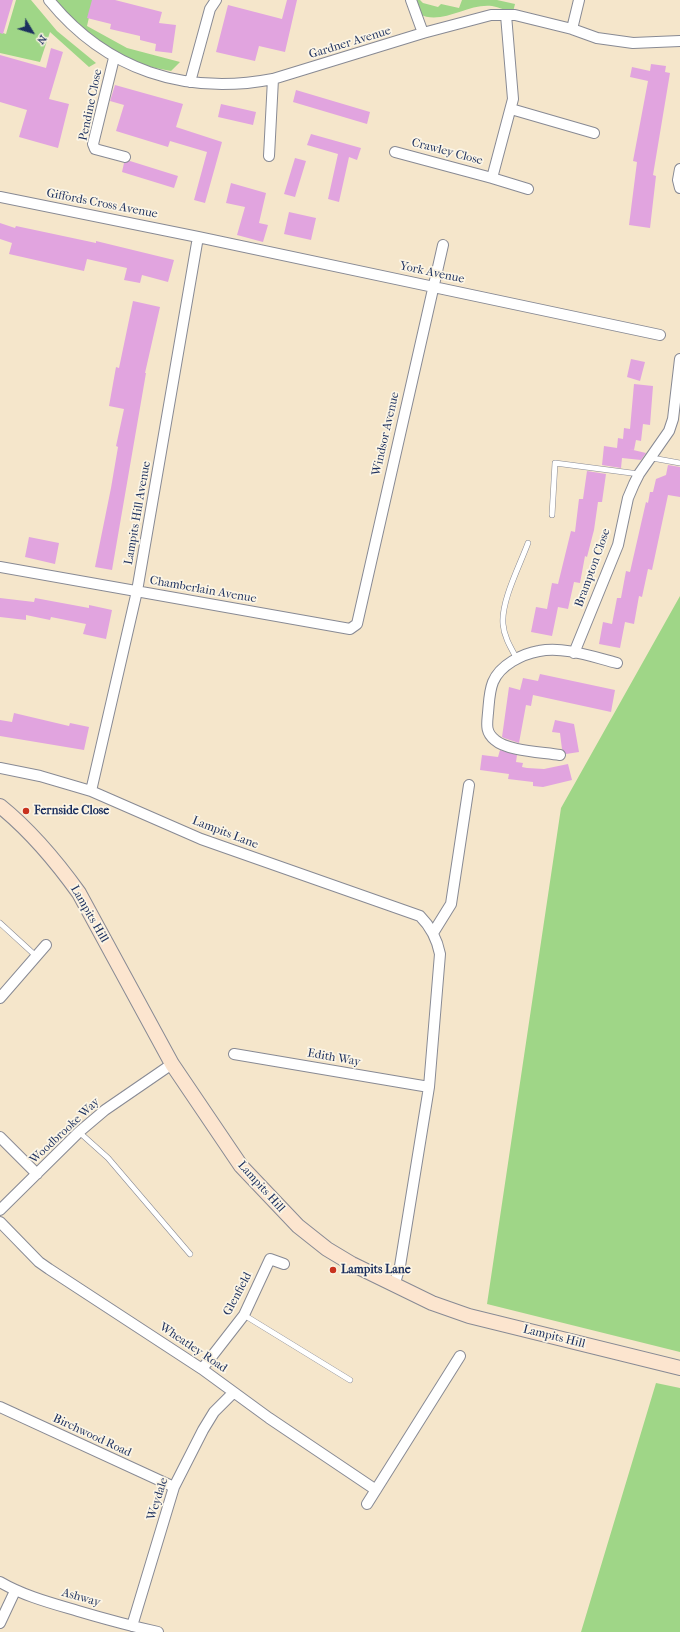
<!DOCTYPE html>
<style>
body{margin:0}
#map{position:relative;width:680px;height:1632px;overflow:hidden;background:#f5e6cb;font-family:"IM FELL French Canon",serif}
canvas{display:block}
.north{position:absolute;left:12px;top:12px;width:40px;height:40px;-webkit-text-stroke:3px #fcf5e5;paint-order:stroke;rotate:128deg;font-size:11px;font-weight:700;line-height:16px;text-align:center;color:#1b2f5e}
.north::after{content:'';display:block;margin:auto;width:14px;height:18px;background:#1b2f5e;clip-path:polygon(50% 0,100% 100%,50% 72%,0 100%)}
</style>
<div id="map">
<canvas width="680" height="1632"></canvas>
<div class="north">N</div>
</div>
<script>
const ctx = document.querySelector('canvas').getContext('2d');
ctx.lineJoin = 'round';
function fillPath(path, color) {
  ctx.fillStyle = color;
  ctx.fill(path, 'evenodd');
}
function stroke(path, color, width, dash) {
  ctx.strokeStyle = color;
  ctx.lineWidth = width;
  ctx.lineCap = dash ? 'butt' : 'round';
  ctx.setLineDash(dash || []);
  ctx.stroke(path);
}
function drawText(font, color, halo, rows, align = 'center') {
  ctx.font = font + ' "IM FELL French Canon",serif';
  ctx.lineWidth = 3.5;
  ctx.setLineDash([]);
  ctx.textBaseline = 'middle';
  ctx.strokeStyle = halo;
  ctx.fillStyle = color;
  for (const [text, x, y, turn = 0] of rows) {
    ctx.save();
    ctx.translate(x, y);
    ctx.rotate((+turn || 0) * Math.PI / 180);
    ctx.textAlign = isNaN(turn) ? turn : align;
    if (halo) ctx.strokeText(text, 0, 0);
    ctx.fillText(text, 0, 0);
    ctx.restore();
  }
}
fillPath(new Path2D(`
 M 16,0 L 31,0 L 57,31 L 96,63 L 89,67 L 50,32 L 40,62 L 0,53 L 0,32 L 6,34 Z
 M 54,0 L 93,0 L 87,26 L 127,48 L 180,62 L 171,71 C 161,69 150,67 141,64 C 107,51 78,27 54,0 Z
 M 413,0 L 420,0 L 423,3 L 438,7 L 441,4 L 459,8 L 462,0 L 497,0 L 515,4 L 513,12 C 506,11 499,7 492,6 C 467,3 442,26 419,14 Z
 M 680,596 L 680,1352 L 487,1304 L 561,808 Z
 M 656,1383 L 680,1388 L 680,1632 L 581,1632 Z`), '#9fd687');
fillPath(new Path2D(`
 M 0,0 L 13,0 L 3,34 L 0,33 Z
 M 92,0 L 115,0 L 162,12 L 159,23 L 176,25 L 172,53 L 155,51 L 156,44 L 140,40 L 140,36 L 110,29 L 111,24 L 87,18 Z
 M 287,0 L 297,0 L 285,52 L 259,46 L 255,61 L 216,52 L 228,5 L 282,19 Z
 M 51,48 L 63,52 L 49,99 L 69,104 L 58,148 L 19,137 L 27,110 L 0,102 L 0,55 L 46,68 Z
 M 651,64 L 666,66 L 665,72 L 670,73 L 653,175 L 656,176 L 650,228 L 629,225 L 637,162 L 633,161 L 648,81 L 630,77 L 632,67 L 650,71 Z
 M 115,85 L 183,104 L 176,127 L 222,142 L 205,203 L 194,200 L 207,152 L 170,141 L 168,147 L 116,131 L 124,105 L 110,101 Z
 M 296,90 L 370,112 L 367,124 L 293,102 Z
 M 221,104 L 256,112 L 253,125 L 218,117 Z
 M 311,134 L 361,148 L 357,160 L 349,157 L 339,202 L 328,199 L 338,154 L 307,145 Z
 M 295,158 L 306,161 L 295,197 L 284,194 Z
 M 130,161 L 178,176 L 174,188 L 122,172 L 124,163 Z
 M 231,183 L 266,193 L 259,223 L 268,225 L 263,242 L 237,235 L 245,207 L 226,203 Z
 M 289,212 L 316,218 L 311,240 L 284,234 Z
 M 0,223 L 15,228 L 16,226 L 96,243 L 96,241 L 174,260 L 168,282 L 142,275 L 140,283 L 124,280 L 127,268 L 87,259 L 84,271 L 9,254 L 12,243 L 0,239 Z
 M 133,301 L 160,307 L 145,373 L 146,373 L 112,570 L 95,567 L 111,488 L 118,447 L 116,446 L 124,409 L 109,406 L 116,367 L 119,368 Z
 M 631,359 L 645,362 L 640,381 L 627,377 Z
 M 634,384 L 653,386 L 650,425 L 643,424 L 641,441 L 636,440 L 634,450 L 629,449 L 646,453 L 641,460 L 622,458 L 621,468 L 602,465 L 604,446 L 617,448 L 618,438 L 623,439 L 624,428 L 630,429 Z
 M 668,465 L 680,467 L 680,497 L 668,495 L 652,570 L 648,569 L 642,597 L 639,596 L 634,624 L 625,622 L 620,648 L 599,644 L 603,622 L 612,624 L 617,598 L 621,598 L 626,571 L 630,572 L 646,502 L 648,503 L 650,492 L 653,492 L 656,479 L 666,475 Z
 M 587,471 L 606,474 L 602,502 L 598,502 L 594,530 L 587,557 L 585,556 L 580,583 L 574,582 L 568,609 L 558,607 L 552,636 L 531,632 L 536,607 L 547,609 L 552,583 L 558,584 L 571,531 L 575,532 L 579,499 L 583,499 Z
 M 29,537 L 59,543 L 55,564 L 25,557 Z
 M 0,598 L 34,602 L 35,598 L 89,608 L 89,605 L 112,610 L 106,639 L 83,634 L 86,624 L 51,617 L 50,620 L 26,615 L 26,620 L 0,617 Z
 M 540,674 L 615,690 L 611,712 L 533,695 L 531,706 L 526,705 L 519,743 L 504,738 L 502,737 L 509,687 L 520,690 L 523,678 L 538,681 Z
 M 14,713 L 69,726 L 70,723 L 89,727 L 84,750 L 0,736 L 0,720 L 12,722 Z
 M 555,720 L 574,724 L 579,752 L 566,754 L 562,749 L 560,733 L 552,732 Z
 M 500,750 L 517,755 L 516,762 L 523,763 L 522,767 L 527,768 L 544,769 L 568,764 L 572,780 L 543,787 L 533,786 L 533,782 L 508,779 L 509,774 L 480,770 L 482,755 L 498,757 Z`), '#e1a4df');
const lane = new Path2D(`
 M 652,458 L 680,463
 M 552,515 L 555,463 L 639,474
 M 517,659 C 511,648 504,637 503,624 C 501,601 520,565 528,543
 M 0,923 L 36,956
 M 79,1132 L 108,1158 L 190,1254
 M 244,1315 L 350,1380`);
const street = new Path2D(`
 M 49,0 C 106,70 185,96 273,79 L 423,33 L 491,15 L 515,15 L 572,29 L 597,38 L 633,43 L 680,41
 M 411,0 L 423,33
 M 506,15 L 513,99 L 492,178 L 528,189
 M 572,29 L 579,0
 M 114,58 L 93,144 L 95,149 L 125,157
 M 190,82 L 210,9 L 216,0
 M 511,109 L 594,133
 M 395,152 L 492,178
 M 269,156 L 273,79
 M 680,169 L 678,180 L 680,188
 M 0,197 L 198,237 L 660,335
 M 0,567 L 350,629 L 357,624 L 443,245
 M 574,653 L 618,545 L 628,498 L 634,484 L 639,474 L 669,431 L 673,419 L 680,359
 M 560,755 C 543,752 507,751 495,740 C 485,732 487,724 488,713 C 489,703 489,692 493,682 C 500,665 522,654 539,651 C 564,646 593,657 617,663
 M 0,768 L 40,776 L 91,791 L 201,839 L 420,916 C 431,927 437,939 440,954 L 429,1087 L 400,1266 L 394,1286
 M 91,791 L 137,591 L 198,237
 M 433,933 L 451,904 L 469,785
 M 0,998 L 46,945
 M 234,1054 L 429,1087
 M 0,1137 L 37,1174
 M 0,1210 L 79,1132 L 105,1110 L 172,1064
 M 0,1222 L 39,1262 L 49,1269 L 202,1369 L 269,1418 L 376,1490
 M 202,1369 L 244,1315 L 270,1259 L 284,1264
 M 0,1407 L 174,1487
 M 367,1504 L 460,1356
 M 0,1582 C 24,1596 51,1603 78,1611 C 105,1619 131,1626 158,1632
 M 0,1623 L 15,1591
 M 132,1626 L 174,1487 L 203,1430 L 214,1412 L 233,1393`);
const secondary = new Path2D(`
 M 0,806 C 31,831 56,861 79,893 L 172,1064 L 241,1166 L 298,1226 L 327,1249 L 352,1264 L 432,1303 L 469,1316 L 680,1368`);
stroke(lane, '#888a94', 6);
stroke(street, '#888a94', 12);
stroke(secondary, '#888a94', 16);
stroke(lane, '#fff', 5);
stroke(street, '#fff', 10);
stroke(secondary, '#fce5cf', 14);
for (const [x, y, r, color] of [
 [26,811,4,"#c8321e"],
 [333,1270,4,"#c8321e"]
]) {
  const dot = new Path2D();
  dot.arc(x, y, r, 0, 2 * Math.PI);
  ctx.fillStyle = color;
  ctx.fill(dot);
  stroke(dot, '#fcf5e5', 1.5);
}
drawText('12px', '#1b2f5e', '#fcf5e5', [
 ["Gardner Avenue",350,43,-17],
 ["Pendine Close",91,105,-78],
 ["Crawley Close",447,152,15],
 ["Giffords Cross Avenue",102,204,11],
 ["York Avenue",432,273,12],
 ["Windsor Avenue",386,434,-77],
 ["Lampits Hill Avenue",138,513,-80],
 ["Brampton Close",593,568,-70],
 ["Chamberlain Avenue",203,590,10],
 ["Lampits Lane",225,833,21],
 ["Lampits Hill",89,914,60],
 ["Edith Way",334,1058,10],
 ["Woodbrooke Way",65,1131,-43],
 ["Lampits Hill",261,1187,48],
 ["Glenfield",238,1294,-62],
 ["Lampits Hill",554,1337,14],
 ["Wheatley Road",193,1348,34],
 ["Birchwood Road",92,1436,25],
 ["Weydale",158,1499,-72],
 ["Ashway",81,1598,16]
]);
drawText('bold 12px', '#1b2f5e', '#fcf5e5', [
 ["Fernside Close",34,811],
 ["Lampits Lane",341,1270]
], 'left');
</script>
